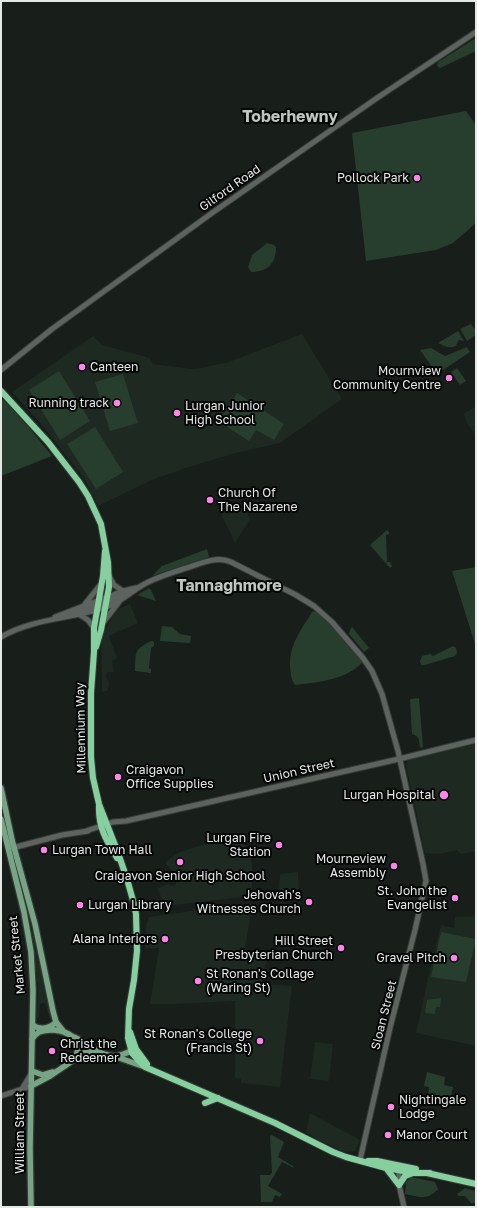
<!DOCTYPE html>
<style>
body{margin:0}
#map{position:relative;width:477px;height:1208px;overflow:hidden;background:#181e1a;font-family:"Golos Text",sans-serif}
canvas{display:block}
.frame{position:absolute;inset:0;border:2px solid #e5e9e6;pointer-events:none}
</style>
<div id="map">
<canvas width="477" height="1208"></canvas>
<div class="frame"></div>
</div>
<script>
const ctx = document.querySelector('canvas').getContext('2d');
ctx.lineJoin = 'round';
function fillPath(path, color) {
  ctx.fillStyle = color;
  ctx.fill(path, 'evenodd');
}
function stroke(path, color, width, dash) {
  ctx.strokeStyle = color;
  ctx.lineWidth = width;
  ctx.lineCap = dash ? 'butt' : 'round';
  ctx.setLineDash(dash || []);
  ctx.stroke(path);
}
function drawText(font, color, halo, rows, align = 'center') {
  ctx.font = font + ' "Golos Text",sans-serif';
  ctx.lineWidth = 4;
  ctx.setLineDash([]);
  ctx.textBaseline = 'middle';
  ctx.strokeStyle = halo;
  ctx.fillStyle = color;
  for (const [text, x, y, turn = 0] of rows) {
    ctx.save();
    ctx.translate(x, y);
    ctx.rotate((+turn || 0) * Math.PI / 180);
    ctx.textAlign = isNaN(turn) ? turn : align;
    if (halo) ctx.strokeText(text, 0, 0);
    ctx.fillText(text, 0, 0);
    ctx.restore();
  }
}
fillPath(new Path2D(`
 M 302,334 L 342,399 L 280,443 L 236,453 L 195,465 L 154,479 L 98,506 L 85,480 L 43,426 L 12,392 L 93,336 L 102,345 L 150,358 L 153,364 L 192,369 L 201,368 L 224,363 L 226,363 Z
 M 476,406 L 476,436 L 467,423 L 464,414 Z
 M 244,506 L 250,519 L 235,543 L 221,514 Z
 M 130,604 L 138,623 L 109,636 L 117,658 L 112,661 L 114,672 L 107,672 L 106,678 L 109,682 L 108,690 L 102,692 L 101,638 L 114,614 L 120,608 Z
 M 476,744 L 476,851 L 461,854 L 457,850 L 440,854 L 425,853 L 406,765 L 408,760 Z
 M 233,838 L 238,839 L 243,843 L 250,853 L 253,873 L 252,885 L 251,891 L 248,894 L 244,897 L 164,906 L 158,888 L 169,884 L 170,886 L 176,885 L 174,873 L 165,863 L 176,854 L 180,852 L 211,842 Z
 M 298,872 L 299,889 L 283,891 L 279,890 L 280,874 Z
 M 253,904 L 244,953 L 267,955 L 263,984 L 292,986 L 280,1087 L 241,1083 L 241,1079 L 235,1078 L 235,1001 L 178,1004 L 150,1004 L 159,948 L 145,949 L 146,925 L 149,917 L 233,905 Z
 M 476,916 L 476,1046 L 416,1033 L 426,987 L 441,925 L 454,928 L 455,917 Z
 M 32,929 L 33,930 L 39,963 L 40,964 L 41,969 L 42,977 L 43,979 L 43,983 L 47,1002 L 52,1018 L 50,1019 L 45,1003 L 40,1004 L 39,1018 L 37,1019 L 38,984 L 36,979 L 37,978 L 37,972 L 35,971 L 35,965 L 36,964 L 30,930 Z
 M 315,1042 L 333,1044 L 329,1081 L 310,1079 Z
 M 310,1113 L 360,1140 L 355,1151 L 345,1152 L 316,1139 L 306,1132 Z`), '#1d2921');
fillPath(new Path2D(`
 M 476,38 L 476,51 L 440,68 L 437,66 L 438,62 Z
 M 466,111 L 476,125 L 476,223 L 453,243 L 436,250 L 366,261 L 352,133 Z
 M 267,243 L 274,245 L 276,247 C 276,263 268,272 251,272 L 248,267 L 252,255 Z
 M 471,324 L 476,331 L 476,335 L 467,341 L 460,329 Z
 M 458,331 L 464,341 L 459,340 L 458,341 L 456,346 C 449,349 445,346 438,343 Z
 M 467,347 L 470,352 L 437,374 L 420,350 L 431,348 L 445,356 Z
 M 457,368 L 466,381 L 460,385 L 451,372 Z
 M 59,371 L 90,421 L 60,440 L 29,390 Z
 M 123,374 L 138,423 L 110,431 L 95,382 Z
 M 237,393 L 284,424 L 274,440 L 256,430 L 249,441 L 218,421 Z
 M 1,399 L 5,401 L 31,430 L 52,456 L 1,476 Z
 M 95,427 L 123,472 L 96,489 L 67,444 Z
 M 387,530 L 389,532 L 389,534 L 386,535 L 387,562 L 390,562 L 392,566 L 390,568 L 370,545 Z
 M 207,549 L 209,557 L 152,576 L 162,566 Z
 M 476,567 L 476,647 L 452,571 Z
 M 149,588 L 151,590 L 156,601 L 137,595 Z
 M 315,611 L 330,623 L 362,660 L 363,662 C 346,680 318,682 295,685 C 291,679 291,675 290,667 C 289,645 301,630 312,612 Z
 M 162,626 L 172,627 L 180,634 L 191,636 L 190,643 L 160,641 Z
 M 352,627 L 369,648 L 364,652 L 349,634 L 350,630 Z
 M 151,641 L 153,641 L 154,643 L 154,646 L 151,648 L 149,668 L 151,669 L 151,673 L 135,671 C 136,651 133,651 151,641 Z
 M 453,646 L 456,648 L 457,653 L 455,656 L 425,665 L 421,665 L 420,661 L 422,656 L 430,654 L 433,656 Z
 M 419,698 L 423,747 L 420,748 C 419,741 420,736 412,734 C 411,723 411,711 410,699 Z
 M 441,932 L 476,939 L 466,982 L 431,977 Z
 M 441,998 L 440,1007 L 436,1007 L 435,1014 L 425,1013 L 427,1000 Z
 M 427,1072 L 445,1077 L 444,1085 L 453,1087 L 449,1105 L 441,1103 L 441,1099 L 428,1096 L 429,1087 L 424,1086 Z
 M 272,1135 L 284,1142 L 278,1157 L 293,1166 L 294,1168 L 282,1162 L 268,1186 L 282,1194 L 280,1197 L 275,1195 L 272,1202 L 261,1202 L 260,1175 L 270,1175 L 272,1173 L 270,1136 Z
 M 411,1177 L 435,1182 L 438,1189 C 427,1201 419,1197 405,1194 L 406,1182 Z
 M 465,1188 L 476,1191 L 476,1203 L 471,1203 L 465,1196 L 459,1196 L 457,1194 Z`), '#273d2e');
const secondary = new Path2D(`
 M 1,370 L 52,329 L 212,213 L 377,98 L 476,32
 M 109,576 L 114,585 L 123,591
 M 85,604 L 101,584
 M 75,612 L 102,604 L 126,594
 M 80,615 L 88,620 L 94,628
 M 55,617 L 123,591 L 136,588
 M 102,624 L 119,602
 M 1,637 C 33,618 72,619 107,607 C 122,601 128,594 141,586 C 154,578 169,574 183,569 C 198,565 215,555 231,562 L 296,595 L 314,606 L 332,622 L 363,658 L 372,671 L 382,694 L 398,751 L 423,864 L 426,881 L 424,890 L 415,930 L 390,1028 L 360,1160
 M 86,831 L 113,822 L 126,821 L 399,759 L 476,740
 M 10,847 L 16,847 L 62,835 L 88,831
 M 22,1089 L 31,1074
 M 1,1096 L 31,1086
 M 399,1167 L 399,1185 L 404,1207`);
const primary = new Path2D(`
 M 1,788 L 12,840 L 35,924 L 53,1011 L 56,1022 L 64,1032
 M 1,819 L 24,912 L 31,952 L 33,990 L 30,1148 L 31,1207
 M 33,1025 C 40,1031 51,1028 56,1022
 M 74,1037 C 87,1043 99,1056 114,1056 C 122,1056 128,1052 135,1049
 M 32,1039 C 34,1036 36,1034 39,1032 C 57,1025 89,1036 74,1059
 M 114,1056 L 145,1067
 M 32,1071 L 43,1075 L 53,1072
 M 31,1086 L 50,1076 L 84,1053 L 95,1050`);
const highway = new Path2D(`
 M 1,391 L 48,442 L 79,482 L 88,496 L 101,524 L 108,562 L 109,587 L 101,630 L 96,647
 M 105,551 L 103,576 L 94,628 L 94,652 L 91,693 L 91,757 L 93,778 L 99,804 L 117,850 L 127,879 L 134,904 L 136,914 L 137,951 L 134,980 L 129,1009 L 128,1038 L 132,1053 L 138,1060 L 145,1067 L 275,1123 L 333,1152 L 346,1157 L 386,1168 L 415,1173 L 430,1173
 M 99,805 C 98,827 106,840 117,858
 M 130,1032 L 136,1049 L 147,1064
 M 205,1103 L 218,1098
 M 368,1161 L 377,1161 L 416,1169
 M 386,1168 L 399,1185 L 405,1176 L 413,1173
 M 427,1173 L 476,1184`);
stroke(secondary, '#363a36', 7);
stroke(primary, '#363a36', 8);
stroke(highway, '#363a36', 8);
stroke(secondary, '#5d645f', 5);
stroke(primary, '#76a485', 5.5);
stroke(highway, '#86cf9e', 6);
for (const [x, y, r, color] of [
 [417,178,4,"#fa87e7"],
 [82,367,4,"#fa87e7"],
 [449,378,4,"#fa87e7"],
 [117,403,4,"#fa87e7"],
 [177,413,4,"#fa87e7"],
 [210,500,4,"#fa87e7"],
 [118,777,4,"#fa87e7"],
 [444,795,5,"#fa87e7"],
 [279,845,4,"#fa87e7"],
 [44,850,4,"#fa87e7"],
 [180,862,4,"#fa87e7"],
 [394,866,4,"#fa87e7"],
 [455,898,4,"#fa87e7"],
 [309,902,4,"#fa87e7"],
 [80,905,4,"#fa87e7"],
 [165,939,4,"#fa87e7"],
 [341,948,4,"#fa87e7"],
 [454,958,4,"#fa87e7"],
 [198,981,4,"#fa87e7"],
 [260,1041,4,"#fa87e7"],
 [52,1051,4,"#fa87e7"],
 [391,1107,4,"#fa87e7"],
 [388,1135,4,"#fa87e7"]
]) {
  const dot = new Path2D();
  dot.arc(x, y, r, 0, 2 * Math.PI);
  ctx.fillStyle = color;
  ctx.fill(dot);
  stroke(dot, '#050706', 1.5);
}
drawText('12px', '#e5e9e6', '#050706', [
 ["Pollock Park",409,178],
 ["Canteen",90,367,"left"],
 ["Mournview",441,371],
 ["Community Centre",441,385],
 ["Running track",109,403],
 ["Lurgan Junior",185,406,"left"],
 ["High School",185,420,"left"],
 ["Church Of",218,493,"left"],
 ["The Nazarene",218,507,"left"],
 ["Craigavon",126,770,"left"],
 ["Office Supplies",126,784,"left"],
 ["Lurgan Hospital",435,795],
 ["Lurgan Fire",271,838],
 ["Station",271,852],
 ["Lurgan Town Hall",52,850,"left"],
 ["Mourneview",386,859],
 ["Assembly",386,873],
 ["Craigavon Senior High School",180,876,"center"],
 ["St. John the",447,891],
 ["Evangelist",447,905],
 ["Jehovah's",301,895],
 ["Witnesses Church",301,909],
 ["Lurgan Library",88,905,"left"],
 ["Alana Interiors",157,939],
 ["Hill Street",333,941],
 ["Presbyterian Church",333,955],
 ["Gravel Pitch",446,958],
 ["St Ronan's Collage",206,974,"left"],
 ["(Waring St)",206,988,"left"],
 ["St Ronan's College",252,1034],
 ["(Francis St)",252,1048],
 ["Christ the",60,1044,"left"],
 ["Redeemer",60,1058,"left"],
 ["Nightingale",399,1100,"left"],
 ["Lodge",399,1114,"left"],
 ["Manor Court",396,1135,"left"]
], 'right');
drawText('12px', '#e5e9e6', '#050706', [
 ["Gilford Road",230,188,-35],
 ["Millennium Way",81,728,-91],
 ["Union Street",299,771,-13],
 ["Market Street",17,955,-96],
 ["Sloan Street",384,1015,-76],
 ["William Street",20,1133,-90]
]);
drawText('bold 16px', '#bec6c0', '#050706', [
 ["Toberhewny",290,117],
 ["Tannaghmore",229,586]
]);
</script>
